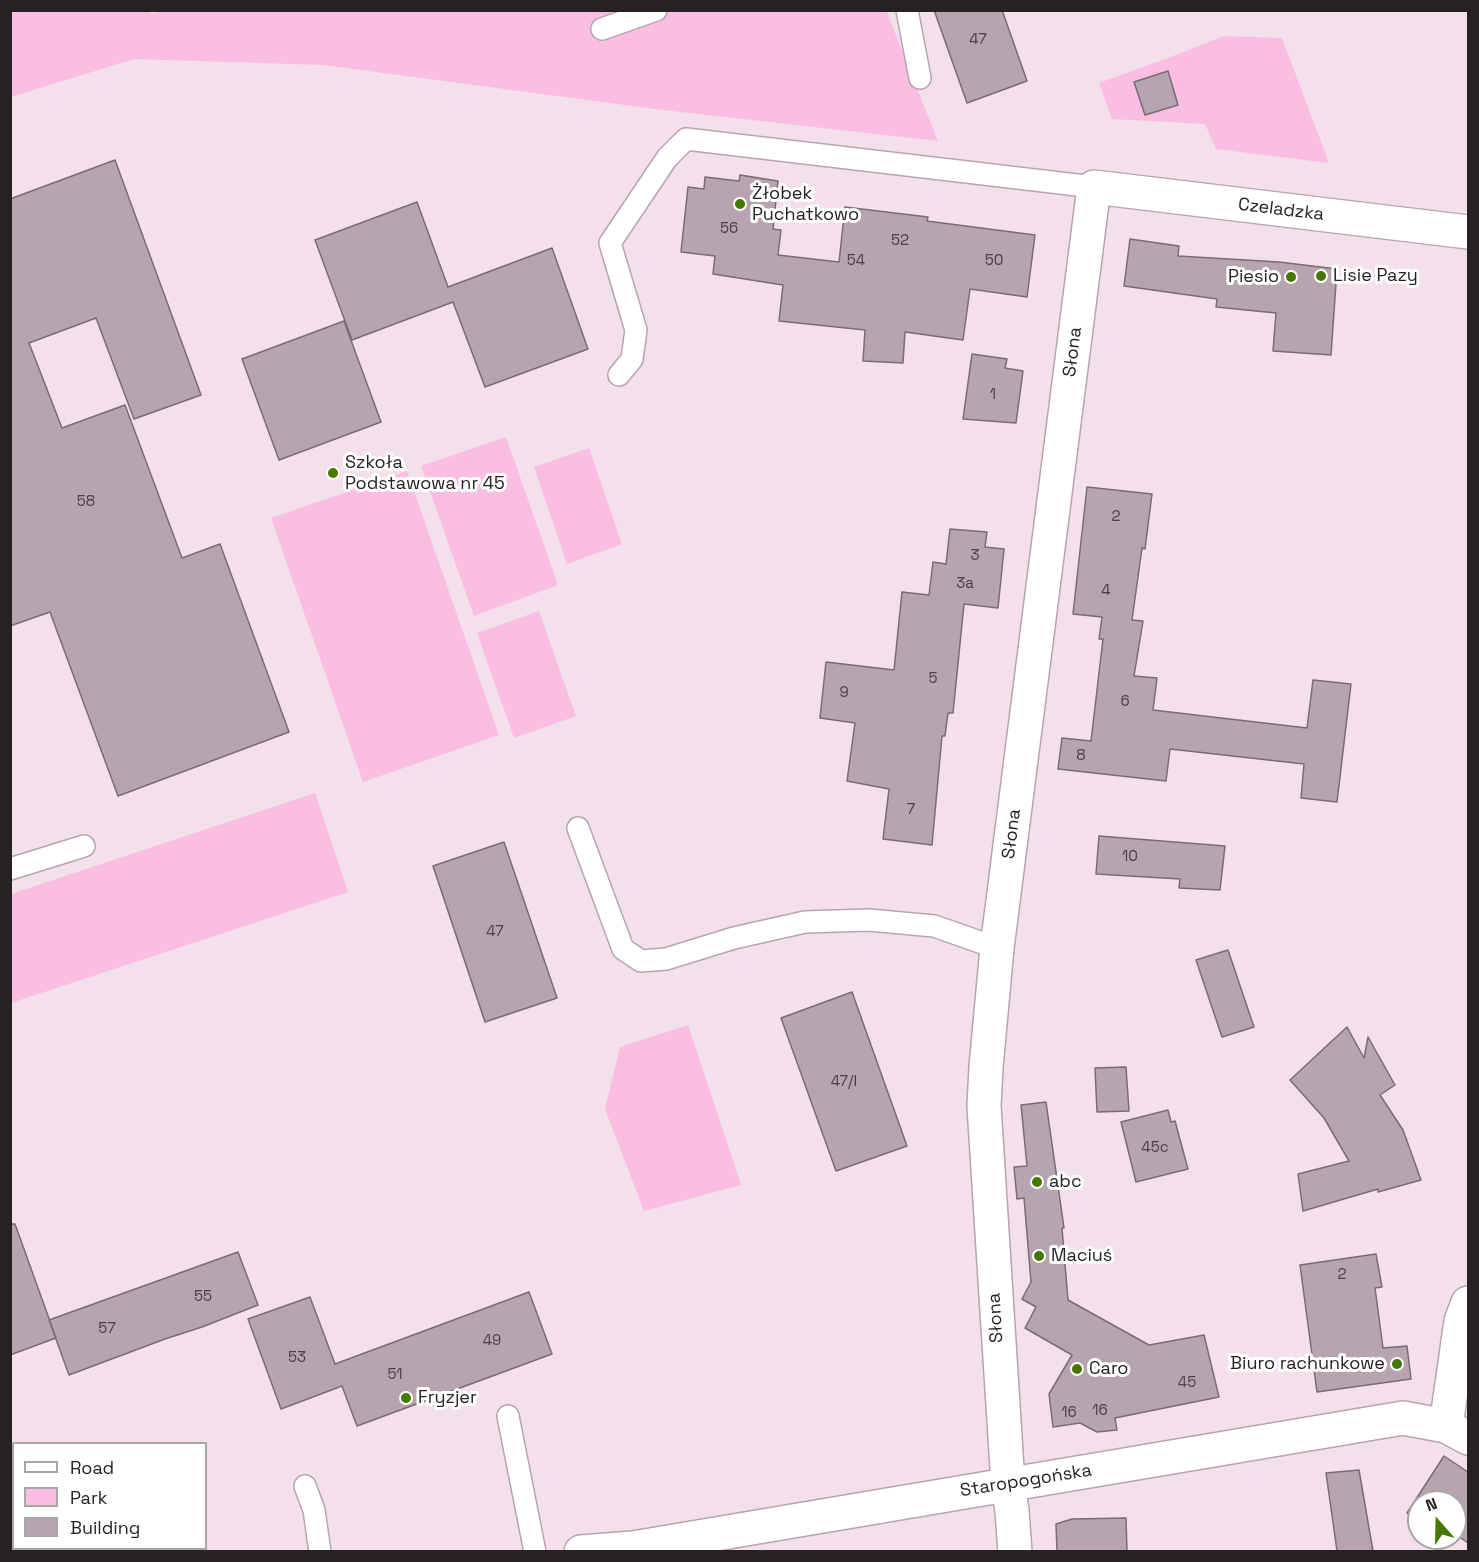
<!DOCTYPE html>
<meta charset="utf-8">
<style>
body{margin:0}
#map{position:relative;width:1479px;height:1562px;overflow:hidden;background:#f3e0eb;font-family:"Space Grotesk",sans-serif}
canvas{display:block}
.frame{position:absolute;inset:0;border:12px solid #272124;pointer-events:none}
.legend{position:absolute;left:12px;top:1442px;width:195px;height:108px;box-sizing:border-box;background:#fff;border:2px solid #a9a6a7;margin:0;padding:8px 10px;list-style:none;font-size:18px;color:#272124}
.legend li{display:flex;align-items:center;gap:12px;height:30px}
.legend b{width:30px;border:2px solid #a9a6a7}
.north{position:absolute;left:1407px;top:1490px;width:60px;height:60px;box-sizing:border-box;background:#fff;border:2px solid #a9a6a7;border-radius:50%;rotate:340deg;font-size:16px;font-weight:700;line-height:24px;text-align:center;color:#272124}
.north::after{content:'';display:block;margin:auto;width:21px;height:27px;background:#467800;clip-path:polygon(50% 0,100% 100%,50% 72%,0 100%)}
</style>
<div id="map">
<canvas width="1479" height="1562"></canvas>
<div class="frame"></div>
<ul class="legend">
<li><b style="height:8px;background:#fff"></b>Road</li>
<li><b style="height:16px;background:#f9bee1"></b>Park</li>
<li><b style="height:16px;background:#b6a4ae"></b>Building</li>
</ul>
<div class="north">N</div>
</div>
<script>
const ctx = document.querySelector('canvas').getContext('2d');
ctx.lineJoin = 'round';
function fillPath(path, color) {
  ctx.fillStyle = color;
  ctx.fill(path, 'evenodd');
}
function stroke(path, color, width, dash) {
  ctx.strokeStyle = color;
  ctx.lineWidth = width;
  ctx.lineCap = dash ? 'butt' : 'round';
  ctx.setLineDash(dash || []);
  ctx.stroke(path);
}
function drawText(font, color, halo, rows, align = 'center') {
  ctx.font = font + ' "Space Grotesk",sans-serif';
  ctx.lineWidth = 6;
  ctx.setLineDash([]);
  ctx.textBaseline = 'middle';
  ctx.strokeStyle = halo;
  ctx.fillStyle = color;
  for (const [text, x, y, turn = 0] of rows) {
    ctx.save();
    ctx.translate(x, y);
    ctx.rotate((+turn || 0) * Math.PI / 180);
    ctx.textAlign = isNaN(turn) ? turn : align;
    if (halo) ctx.strokeText(text, 0, 0);
    ctx.fillText(text, 0, 0);
    ctx.restore();
  }
}
fillPath(new Path2D(`
 M 149,10 L 151,14 L 162,10 L 886,10 L 938,141 L 663,110 L 323,65 L 134,59 L 11,97 L 11,11 Z
 M 1224,36 L 1282,38 L 1329,163 L 1216,149 L 1205,124 L 1112,119 L 1099,83 L 1168,58 Z
 M 506,437 L 558,585 L 474,616 L 421,466 Z
 M 589,448 L 622,544 L 567,564 L 534,467 Z
 M 407,471 L 499,735 L 363,782 L 271,518 Z
 M 539,611 L 576,716 L 514,738 L 477,633 Z
 M 315,793 L 348,892 L 11,1003 L 11,894 Z
 M 688,1025 L 741,1185 L 644,1211 L 605,1109 L 620,1047 Z`), '#f9bee1');
const building = new Path2D(`
 M 934,10 L 1002,10 L 1027,81 L 967,103 Z
 M 1168,71 L 1178,105 L 1145,115 L 1134,82 Z
 M 115,160 L 201,395 L 134,419 L 96,318 L 29,343 L 62,428 L 125,405 L 182,558 L 220,544 L 289,732 L 118,796 L 50,612 L 10,626 L 10,199 Z
 M 740,175 L 778,181 L 773,229 L 781,230 L 778,255 L 839,262 L 845,207 L 928,217 L 927,221 L 1035,235 L 1027,297 L 970,289 L 963,340 L 905,332 L 903,363 L 863,361 L 865,330 L 779,321 L 783,285 L 713,274 L 715,256 L 681,252 L 688,187 L 704,189 L 705,177 L 739,181 Z
 M 417,202 L 448,287 L 552,248 L 588,349 L 485,387 L 453,302 L 352,340 L 315,240 Z
 M 1130,239 L 1179,246 L 1178,256 L 1279,262 L 1337,269 L 1331,355 L 1273,351 L 1276,313 L 1216,307 L 1217,299 L 1124,286 Z
 M 344,321 L 381,422 L 279,460 L 242,359 Z
 M 972,354 L 1007,359 L 1005,368 L 1023,371 L 1016,423 L 963,419 Z
 M 1087,487 L 1152,494 L 1145,549 L 1142,548 L 1132,620 L 1143,621 L 1134,676 L 1157,678 L 1153,710 L 1307,728 L 1313,680 L 1351,684 L 1337,802 L 1301,798 L 1304,764 L 1170,749 L 1166,781 L 1058,769 L 1062,738 L 1091,741 L 1103,639 L 1099,639 L 1102,617 L 1073,614 Z
 M 950,529 L 987,532 L 985,547 L 1004,549 L 998,608 L 964,604 L 953,713 L 948,713 L 945,736 L 942,736 L 932,845 L 883,839 L 889,789 L 847,781 L 855,723 L 820,718 L 826,662 L 894,670 L 902,592 L 929,595 L 933,562 L 946,564 Z
 M 1099,836 L 1225,846 L 1220,890 L 1179,888 L 1180,879 L 1096,874 Z
 M 504,842 L 557,998 L 485,1022 L 433,866 Z
 M 1228,950 L 1254,1027 L 1222,1037 L 1196,960 Z
 M 852,992 L 907,1146 L 836,1171 L 781,1018 Z
 M 1347,1027 L 1364,1058 L 1368,1037 L 1395,1085 L 1380,1095 L 1403,1130 L 1421,1180 L 1378,1192 L 1378,1189 L 1303,1211 L 1298,1174 L 1349,1161 L 1324,1118 L 1290,1080 Z
 M 1126,1067 L 1129,1111 L 1097,1112 L 1095,1068 Z
 M 1046,1102 L 1064,1228 L 1062,1228 L 1068,1300 L 1149,1345 L 1204,1335 L 1219,1397 L 1115,1418 L 1117,1430 L 1097,1432 L 1080,1423 L 1053,1427 L 1049,1394 L 1072,1355 L 1025,1328 L 1036,1307 L 1022,1299 L 1031,1282 L 1024,1198 L 1017,1199 L 1014,1167 L 1027,1166 L 1021,1105 Z
 M 1168,1110 L 1171,1122 L 1175,1121 L 1188,1169 L 1136,1182 L 1121,1122 Z
 M 10,1224 L 15,1224 L 56,1338 L 10,1355 Z
 M 238,1252 L 258,1305 L 202,1327 L 165,1339 L 69,1375 L 49,1320 Z
 M 1376,1254 L 1382,1287 L 1375,1288 L 1383,1348 L 1407,1346 L 1411,1379 L 1317,1392 L 1300,1265 Z
 M 529,1292 L 552,1354 L 357,1426 L 342,1386 L 281,1409 L 248,1319 L 310,1297 L 335,1364 Z
 M 1444,1456 L 1468,1472 L 1468,1543 L 1455,1534 L 1455,1502 L 1419,1502 L 1419,1521 L 1407,1513 Z
 M 1359,1470 L 1373,1551 L 1337,1551 L 1326,1473 Z
 M 1126,1518 L 1127,1551 L 1057,1551 L 1056,1524 L 1072,1519 Z`);
fillPath(building, '#b6a4ae');
stroke(building, '#7b6b74', 1.5);
const service = new Path2D(`
 M 907,10 L 920,78
 M 602,29 L 656,10
 M 619,375 L 632,359 L 636,330 L 610,243 L 667,158 L 686,139 L 1094,187
 M 578,828 L 623,949 L 641,961 L 666,959 L 734,938 L 805,922 L 869,920 L 934,926 L 997,948
 M 10,869 L 84,846
 M 508,1416 L 535,1552
 M 305,1486 L 314,1510 L 320,1552`);
const minor = new Path2D(`
 M 1446,1426 L 1461,1321 L 1468,1303
 M 30,1548 L 98,1552
 M 581,1552 L 633,1548 L 1403,1418 L 1446,1426 L 1468,1438
 M 1015,1552 L 1012,1511 L 1008,1484 L 984,1106 L 986,1067 L 997,948 L 1094,187 L 1468,232`);
stroke(service, '#b6a5af', 24);
stroke(minor, '#b6a5af', 36);
stroke(service, '#fff', 21);
stroke(minor, '#fff', 33);
for (const [x, y, r, color] of [
 [740,204,6,"#467800"],
 [1321,276,6,"#467800"],
 [1291,277,6,"#467800"],
 [333,473,6,"#467800"],
 [1037,1182,6,"#467800"],
 [1039,1256,6,"#467800"],
 [1397,1364,6,"#467800"],
 [1077,1369,6,"#467800"],
 [406,1398,6,"#467800"]
]) {
  const dot = new Path2D();
  dot.arc(x, y, r, 0, 2 * Math.PI);
  ctx.fillStyle = color;
  ctx.fill(dot);
  stroke(dot, '#fff', 2);
}
drawText('15px', '#4b4246', null, [
 ["47",978,40],
 ["56",729,229],
 ["52",900,241],
 ["54",856,261],
 ["50",994,261],
 ["1",993,395],
 ["58",86,502],
 ["2",1116,517],
 ["3",975,556],
 ["3a",965,584],
 ["4",1106,591],
 ["5",933,679],
 ["9",844,693],
 ["6",1125,702],
 ["8",1081,756],
 ["7",911,810],
 ["10",1130,857],
 ["47",495,932],
 ["47/I",844,1082],
 ["45c",1155,1148],
 ["2",1342,1275],
 ["55",203,1297],
 ["57",107,1329],
 ["49",492,1341],
 ["53",297,1358],
 ["51",395,1375],
 ["45",1187,1383],
 ["16",1100,1411],
 ["16",1069,1413]
]);
drawText('18px', '#272124', '#fff', [
 ["Żłobek",752,194],
 ["Puchatkowo",752,215],
 ["Lisie Pazy",1333,276],
 ["Piesio",1279,277,"right"],
 ["Szkoła",345,463],
 ["Podstawowa nr 45",345,484],
 ["abc",1049,1182],
 ["Maciuś",1051,1256],
 ["Biuro rachunkowe",1385,1364,"right"],
 ["Caro",1089,1369],
 ["Fryzjer",418,1398]
], 'left');
drawText('18px', '#272124', '#fff', [
 ["Czeladzka",1281,210,7],
 ["Słona",1073,352,-83],
 ["Słona",1012,834,-83],
 ["Słona",996,1318,-93],
 ["Staropogońska",1026,1481,-9]
]);
</script>
